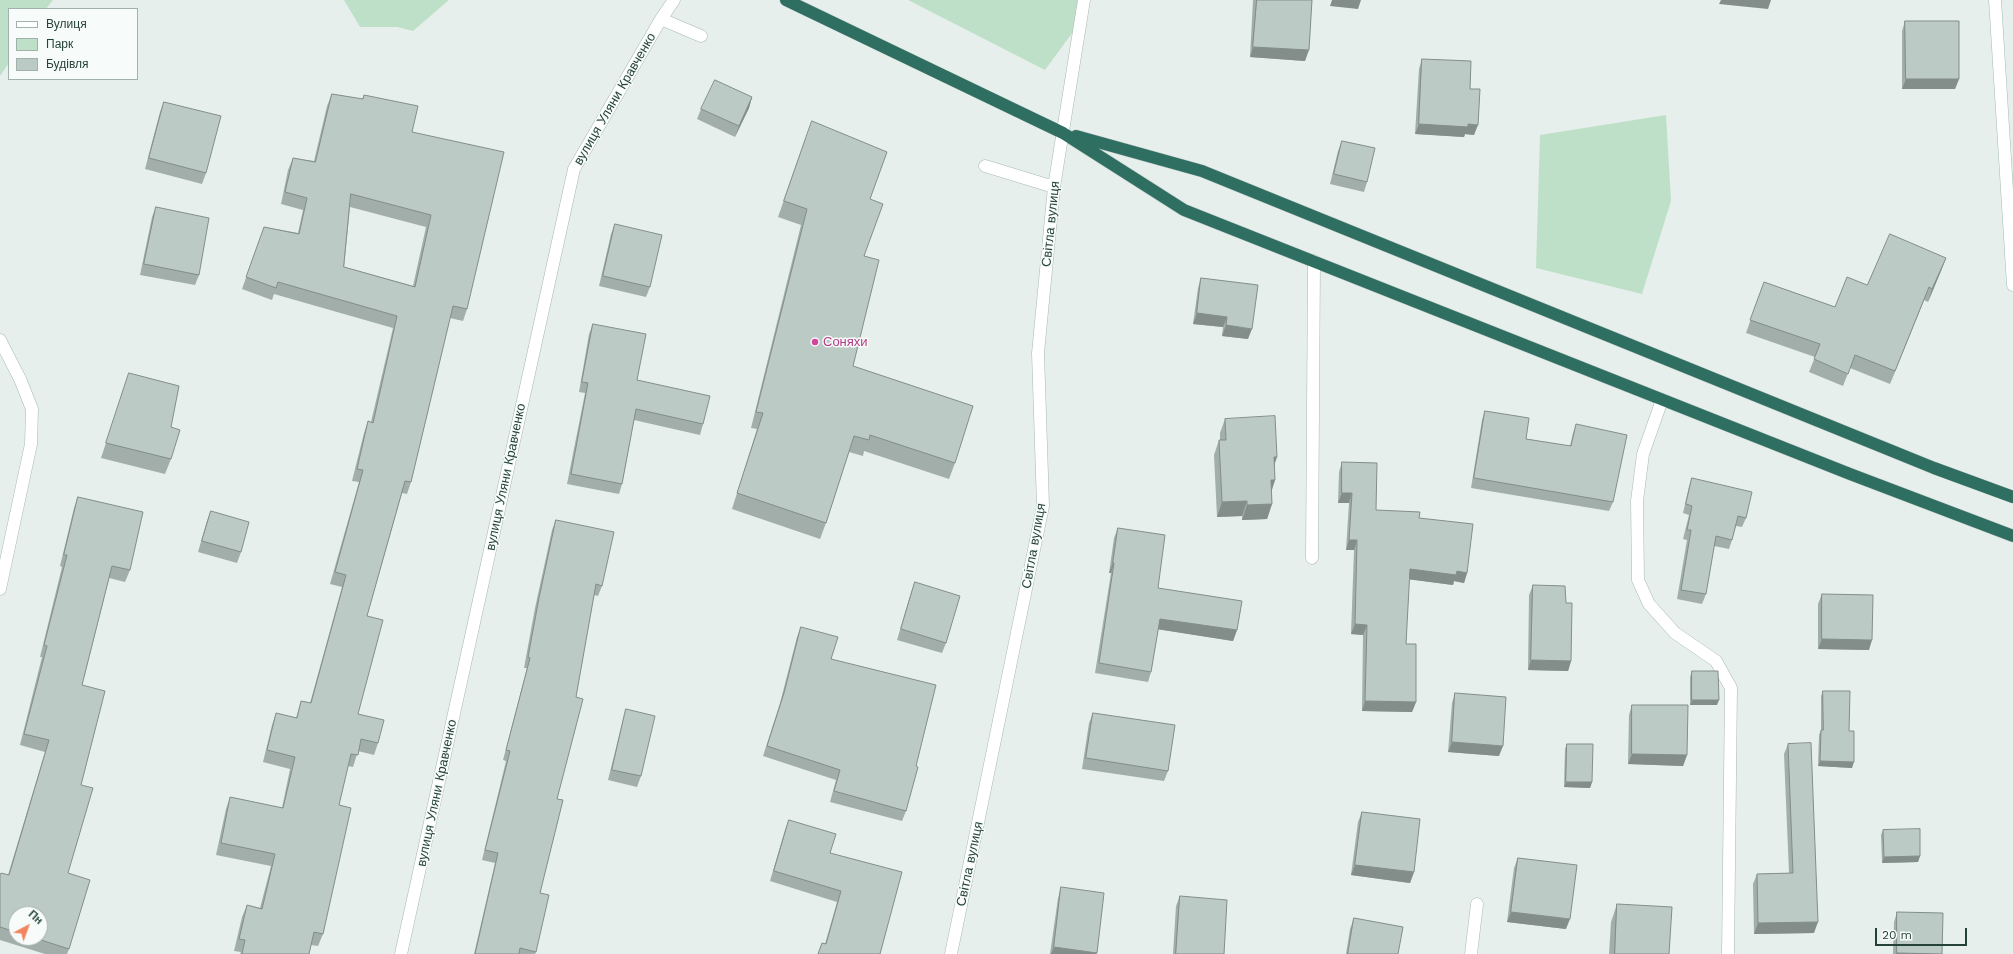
<!DOCTYPE html>
<meta charset="utf-8">
<style>
body{margin:0}
#map{position:relative;width:2013px;height:954px;overflow:hidden;background:#e6efeb;font-family:"Work Sans",sans-serif}
canvas{display:block}
.legend{position:absolute;left:8px;top:8px;width:130px;height:72px;box-sizing:border-box;background:#f7fbf9;border:1px solid #a3b1ad;margin:0;padding:5px 7px;list-style:none;font-size:12px;color:#24423a}
.legend li{display:flex;align-items:center;gap:8px;height:20px}
.legend b{width:20px;border:1px solid #a3b1ad}
.north{position:absolute;left:8px;top:906px;width:40px;height:40px;box-sizing:border-box;background:#f7fbf9;border:1px solid #a3b1ad;border-radius:50%;rotate:41deg;font-size:11px;font-weight:700;line-height:16px;text-align:center;color:#24423a}
.north::after{content:'';display:block;margin:auto;width:14px;height:18px;background:#f4845f;clip-path:polygon(50% 0,100% 100%,50% 72%,0 100%)}
.scale{position:absolute;left:1875px;top:928px;width:92px;height:18px;box-sizing:border-box;border:2px solid #24423a;border-top:0;padding-left:5px;font-size:12px;line-height:14px;white-space:nowrap;color:#24423a;-webkit-text-stroke:3px #f7fbf9;paint-order:stroke}
</style>
<div id="map">
<canvas width="2013" height="954"></canvas>
<ul class="legend">
<li><b style="height:5px;background:#fff"></b>Вулиця</li>
<li><b style="height:11px;background:#bfe0c8"></b>Парк</li>
<li><b style="height:11px;background:#bbcac4"></b>Будівля</li>
</ul>
<div class="north">Пн</div>
<div class="scale">20 m</div>
</div>
<script>
const ctx = document.querySelector('canvas').getContext('2d');
ctx.lineJoin = 'round';
function fillPath(path, color) {
  ctx.fillStyle = color;
  ctx.fill(path, 'evenodd');
}
function stroke(path, color, width, dash) {
  ctx.strokeStyle = color;
  ctx.lineWidth = width;
  ctx.lineCap = dash ? 'butt' : 'round';
  ctx.setLineDash(dash || []);
  ctx.stroke(path);
}
function drawText(font, color, halo, rows, align = 'center') {
  ctx.font = font + ' "Work Sans",sans-serif';
  ctx.lineWidth = 3;
  ctx.setLineDash([]);
  ctx.textBaseline = 'middle';
  ctx.strokeStyle = halo;
  ctx.fillStyle = color;
  for (const [text, x, y, turn = 0] of rows) {
    ctx.save();
    ctx.translate(x, y);
    ctx.rotate((+turn || 0) * Math.PI / 180);
    ctx.textAlign = isNaN(turn) ? turn : align;
    if (halo) ctx.strokeText(text, 0, 0);
    ctx.fillText(text, 0, 0);
    ctx.restore();
  }
}
fillPath(new Path2D(`
 M 0,0 L 53,0 L 46,9 L 9,9 L 9,63 L 0,76 Z
 M 344,0 L 449,0 L 413,31 L 397,27 L 360,27 Z
 M 908,0 L 1084,0 L 1089,10 L 1045,70 Z
 M 1666,115 L 1671,201 L 1642,294 L 1536,268 L 1540,135 Z`), '#bfe0c8');
const lane = new Path2D(`
 M 985,166 L 1054,187
 M 1662,400 L 1643,454 L 1637,501 L 1638,580 L 1649,604 L 1675,633 L 1716,661 L 1731,688 L 1728,954
 M 1312,558 L 1314,261`);
const street = new Path2D(`
 M 661,19 L 701,36
 M 0,340 L 20,379 L 32,409 L 31,444 L 0,589
 M 401,954 L 574,169 L 661,19 L 674,0
 M 951,954 L 1043,506 L 1038,353 L 1054,187 L 1084,0
 M 1471,954 L 1477,904`);
const secondary = new Path2D(`
 M 1995,0 L 2013,285`);
const highway = new Path2D(`
 M 786,0 L 1063,133 L 1184,210 L 1850,474 L 2013,536
 M 1076,136 L 1202,171 L 1934,468 L 2013,497`);
stroke(lane, '#a8b8b2', 13);
stroke(street, '#a8b8b2', 13);
stroke(secondary, '#a4bbb3', 13);
stroke(highway, '#c2cac8', 13);
stroke(lane, '#fff', 12);
stroke(street, '#fff', 12);
stroke(secondary, '#fff', 12);
stroke(highway, '#2f6f62', 12);
fillPath(new Path2D(`
 M 1253,0 L 1312,0 L 1305,61 L 1250,57 Z
 M 1905,21 L 1959,79 L 1955,89 L 1902,89 L 1902,31 Z
 M 1422,59 L 1470,89 L 1474,135 L 1465,134 L 1464,137 L 1415,134 L 1419,69 Z
 M 332,94 L 362,99 L 364,95 L 412,132 L 467,309 L 463,321 L 450,318 L 411,482 L 407,494 L 402,493 L 367,616 L 358,714 L 378,743 L 374,755 L 358,751 L 353,767 L 348,766 L 339,805 L 323,934 L 318,946 L 311,945 L 309,954 L 240,954 L 241,952 L 234,951 L 242,917 L 247,905 L 260,908 L 271,866 L 216,855 L 226,809 L 230,797 L 282,808 L 290,769 L 263,762 L 272,725 L 276,713 L 296,718 L 301,701 L 310,703 L 342,587 L 330,584 L 359,482 L 352,481 L 364,433 L 368,421 L 371,422 L 393,328 L 274,294 L 272,300 L 242,289 L 264,227 L 298,233 L 303,210 L 281,204 L 288,170 L 293,158 L 314,161 L 327,106 ZM 350,207 L 426,227 L 413,286 L 344,267 Z
 M 752,97 L 749,108 L 735,137 L 697,119 L 701,109 Z
 M 164,102 L 206,173 L 202,184 L 145,169 L 160,112 Z
 M 806,137 L 870,199 L 853,366 L 955,463 L 949,479 L 864,451 L 863,456 L 849,452 L 826,523 L 820,539 L 732,509 L 757,429 L 751,428 L 801,225 L 778,217 Z
 M 1342,141 L 1367,182 L 1364,192 L 1330,184 L 1338,151 Z
 M 156,207 L 199,275 L 195,285 L 140,275 L 152,217 Z
 M 615,224 L 650,287 L 646,297 L 599,286 L 611,234 Z
 M 1946,258 L 1941,271 L 1928,302 L 1924,300 L 1890,384 L 1850,368 L 1843,386 L 1809,372 L 1815,357 L 1746,333 L 1764,282 L 1835,307 L 1867,285 Z
 M 1201,278 L 1248,339 L 1222,336 L 1223,327 L 1193,324 L 1198,288 Z
 M 593,324 L 637,380 L 703,424 L 700,435 L 634,420 L 622,484 L 619,494 L 567,484 L 585,393 L 579,392 L 589,334 Z
 M 129,373 L 171,427 L 171,459 L 165,474 L 101,458 Z
 M 1485,411 L 1526,439 L 1570,446 L 1573,433 L 1576,424 L 1613,502 L 1609,511 L 1471,488 L 1482,420 Z
 M 1225,419 L 1277,457 L 1274,464 L 1275,480 L 1272,490 L 1272,504 L 1267,519 L 1242,520 L 1242,516 L 1217,517 L 1214,455 L 1219,440 L 1220,440 L 1220,433 Z
 M 1342,462 L 1376,510 L 1419,518 L 1467,573 L 1464,583 L 1454,581 L 1453,585 L 1409,579 L 1406,644 L 1416,702 L 1412,712 L 1362,711 L 1363,635 L 1351,634 L 1354,550 L 1346,550 L 1349,503 L 1338,503 L 1339,472 Z
 M 1692,478 L 1746,518 L 1742,527 L 1736,526 L 1732,540 L 1729,549 L 1714,546 L 1706,594 L 1702,604 L 1677,599 L 1687,540 L 1683,539 L 1689,515 L 1683,513 L 1689,487 Z
 M 78,497 L 130,570 L 125,582 L 109,578 L 82,685 L 81,785 L 68,873 L 69,949 L 67,954 L 45,954 L 0,940 L 0,875 L 8,875 L 45,752 L 20,745 L 42,657 L 40,657 L 62,567 L 60,566 L 74,508 ZM 16,914 L 40,938 L 16,938 Z
 M 211,511 L 241,552 L 237,563 L 198,552 L 207,521 Z
 M 556,520 L 602,586 L 598,596 L 594,595 L 557,799 L 540,893 L 536,952 L 535,954 L 474,954 L 495,863 L 482,860 L 506,761 L 503,760 L 527,668 L 524,668 L 535,608 L 552,530 Z
 M 1118,528 L 1158,588 L 1237,630 L 1233,641 L 1158,629 L 1151,672 L 1148,682 L 1095,673 L 1111,573 L 1109,573 L 1114,538 Z
 M 915,582 L 946,643 L 942,653 L 897,640 L 911,593 Z
 M 1533,585 L 1566,603 L 1571,661 L 1568,671 L 1528,670 L 1529,595 Z
 M 1822,594 L 1869,650 L 1818,649 L 1818,604 Z
 M 801,627 L 831,659 L 916,766 L 906,811 L 902,821 L 830,802 L 836,780 L 763,756 L 780,703 L 797,637 Z
 M 1692,671 L 1717,705 L 1690,705 L 1690,677 Z
 M 1823,691 L 1852,768 L 1818,766 L 1819,735 L 1821,730 L 1821,696 Z
 M 1455,693 L 1499,756 L 1448,752 L 1452,703 Z
 M 1632,705 L 1687,755 L 1683,766 L 1628,764 L 1629,715 Z
 M 626,709 L 641,776 L 637,787 L 608,780 L 623,720 Z
 M 1093,713 L 1168,771 L 1164,781 L 1082,769 L 1089,723 Z
 M 1567,744 L 1592,782 L 1590,788 L 1564,787 L 1565,749 Z
 M 1788,744 L 1814,933 L 1754,934 L 1753,884 L 1757,874 L 1789,873 L 1784,754 Z
 M 1362,812 L 1414,872 L 1410,883 L 1351,875 L 1358,822 Z
 M 789,820 L 830,853 L 880,954 L 818,954 L 822,943 L 825,944 L 837,902 L 770,881 L 785,830 Z
 M 1883,830 L 1920,856 L 1918,862 L 1882,863 L 1881,835 Z
 M 1518,858 L 1566,929 L 1507,922 L 1514,868 Z
 M 1061,887 L 1097,953 L 1096,954 L 1050,954 L 1058,898 Z
 M 1180,896 L 1224,954 L 1173,954 L 1176,906 Z
 M 1617,904 L 1669,954 L 1609,954 L 1611,922 Z
 M 1897,912 L 1942,954 L 1893,954 L 1894,922 Z
 M 1354,918 L 1398,954 L 1346,954 L 1350,929 Z`), '#a1aea9');
fillPath(new Path2D(`
 M 1332,0 L 1361,0 L 1358,9 L 1330,6 Z
 M 1721,0 L 1771,0 L 1768,9 L 1719,4 Z
 M 1253,47 L 1309,50 L 1305,61 L 1250,57 Z
 M 1906,79 L 1959,79 L 1955,89 L 1902,89 Z
 M 752,97 L 749,108 L 735,137 L 739,126 Z
 M 1419,124 L 1468,124 L 1478,125 L 1474,135 L 1465,134 L 1464,137 L 1415,134 Z
 M 1946,258 L 1941,271 L 1928,302 L 1932,289 Z
 M 1929,287 L 1924,300 L 1890,384 L 1895,371 Z
 M 1197,313 L 1227,317 L 1223,327 L 1193,324 Z
 M 1226,325 L 1252,329 L 1248,339 L 1222,336 Z
 M 1274,457 L 1277,457 L 1272,472 Z
 M 1271,480 L 1275,480 L 1270,495 Z
 M 1342,493 L 1352,493 L 1349,503 L 1338,503 Z
 M 1247,501 L 1242,516 L 1217,517 L 1222,502 Z
 M 1272,504 L 1267,519 L 1242,520 L 1247,505 Z
 M 1349,540 L 1357,540 L 1354,550 L 1346,550 Z
 M 1113,563 L 1114,563 L 1111,573 L 1109,573 Z
 M 1410,569 L 1457,571 L 1467,573 L 1464,583 L 1454,581 L 1453,585 L 1406,579 Z
 M 1160,619 L 1237,630 L 1233,641 L 1156,629 Z
 M 1355,624 L 1367,625 L 1363,635 L 1351,634 Z
 M 1822,639 L 1872,640 L 1869,650 L 1818,649 Z
 M 1531,660 L 1571,661 L 1568,671 L 1528,670 Z
 M 1692,700 L 1719,700 L 1717,705 L 1690,705 Z
 M 1365,701 L 1416,702 L 1412,712 L 1362,711 Z
 M 1452,742 L 1503,746 L 1499,756 L 1448,752 Z
 M 1632,754 L 1687,755 L 1683,766 L 1628,764 Z
 M 1820,761 L 1854,762 L 1852,768 L 1818,766 Z
 M 1566,782 L 1592,782 L 1590,788 L 1564,787 Z
 M 1920,856 L 1918,862 L 1882,863 L 1884,857 Z
 M 1355,865 L 1414,872 L 1410,883 L 1351,875 Z
 M 1511,912 L 1570,919 L 1566,929 L 1507,922 Z
 M 1818,922 L 1814,933 L 1754,934 L 1758,923 Z
 M 1054,947 L 1097,953 L 1096,954 L 1051,954 Z
 M 1897,953 L 1942,954 L 1896,954 Z`), '#838d89');
const building = new Path2D(`
 M 1257,0 L 1312,0 L 1309,50 L 1253,47 Z
 M 1905,21 L 1959,21 L 1959,79 L 1906,79 Z
 M 1422,59 L 1471,61 L 1470,89 L 1480,89 L 1478,125 L 1468,124 L 1468,127 L 1419,124 Z
 M 715,80 L 752,97 L 739,126 L 701,109 Z
 M 332,94 L 363,99 L 364,95 L 418,106 L 412,132 L 504,152 L 467,309 L 453,306 L 411,482 L 405,481 L 367,616 L 383,620 L 358,714 L 384,720 L 378,743 L 361,739 L 358,755 L 351,754 L 339,805 L 351,808 L 323,934 L 314,932 L 309,954 L 242,954 L 245,940 L 239,939 L 247,905 L 262,909 L 275,854 L 221,843 L 230,797 L 283,808 L 295,757 L 267,750 L 276,713 L 297,718 L 301,701 L 311,703 L 346,575 L 335,572 L 363,470 L 357,469 L 368,421 L 373,423 L 397,316 L 278,282 L 276,288 L 246,277 L 264,227 L 299,234 L 307,198 L 285,192 L 293,158 L 315,162 ZM 351,194 L 431,215 L 415,287 L 344,267 Z
 M 164,102 L 221,116 L 206,173 L 149,158 Z
 M 812,121 L 887,152 L 870,199 L 883,204 L 864,256 L 879,260 L 853,366 L 973,406 L 955,463 L 870,435 L 869,440 L 854,436 L 826,523 L 737,493 L 763,413 L 756,412 L 807,209 L 784,201 Z
 M 1342,141 L 1375,148 L 1367,182 L 1334,174 Z
 M 156,207 L 209,218 L 199,275 L 144,264 Z
 M 615,224 L 662,235 L 650,287 L 603,276 Z
 M 1890,234 L 1946,258 L 1932,289 L 1929,287 L 1895,371 L 1855,355 L 1848,374 L 1814,359 L 1820,344 L 1750,320 L 1764,282 L 1835,307 L 1847,277 L 1867,285 Z
 M 1201,278 L 1258,285 L 1252,329 L 1226,325 L 1227,317 L 1197,313 Z
 M 593,324 L 646,334 L 637,380 L 710,396 L 703,424 L 636,409 L 622,484 L 571,474 L 588,383 L 582,382 Z
 M 129,373 L 179,386 L 171,427 L 180,430 L 171,459 L 106,443 Z
 M 1485,411 L 1529,418 L 1526,439 L 1571,446 L 1576,424 L 1627,435 L 1613,502 L 1474,478 Z
 M 1275,416 L 1277,457 L 1274,457 L 1275,480 L 1271,480 L 1272,504 L 1247,505 L 1247,501 L 1222,502 L 1219,440 L 1226,440 L 1225,419 Z
 M 1342,462 L 1377,463 L 1376,510 L 1420,512 L 1419,518 L 1473,524 L 1467,573 L 1457,571 L 1456,575 L 1410,569 L 1406,644 L 1416,644 L 1416,702 L 1365,701 L 1367,625 L 1355,624 L 1357,540 L 1349,540 L 1352,493 L 1342,493 Z
 M 1692,478 L 1752,492 L 1746,518 L 1738,516 L 1732,540 L 1716,536 L 1706,594 L 1681,590 L 1691,530 L 1687,530 L 1692,506 L 1686,504 Z
 M 78,497 L 143,512 L 130,570 L 112,566 L 82,685 L 105,691 L 81,785 L 93,788 L 68,873 L 90,880 L 69,949 L 35,938 L 40,938 L 40,914 L 16,914 L 16,932 L 0,927 L 0,875 L 1,873 L 9,875 L 49,740 L 24,734 L 47,646 L 44,645 L 67,555 L 64,555 Z
 M 211,511 L 249,522 L 241,552 L 202,541 Z
 M 556,520 L 614,532 L 602,586 L 596,584 L 576,697 L 583,699 L 557,799 L 563,800 L 540,893 L 549,895 L 536,952 L 520,948 L 519,954 L 475,954 L 498,853 L 485,850 L 510,751 L 506,750 L 530,658 L 528,657 L 539,598 Z
 M 1118,528 L 1165,535 L 1158,588 L 1242,601 L 1237,630 L 1160,619 L 1151,672 L 1099,663 L 1114,563 L 1113,563 Z
 M 915,582 L 960,596 L 946,643 L 901,629 Z
 M 1533,585 L 1565,586 L 1566,603 L 1572,603 L 1571,661 L 1531,660 Z
 M 1822,594 L 1873,595 L 1872,640 L 1822,639 Z
 M 801,627 L 838,637 L 831,659 L 936,685 L 916,766 L 918,767 L 906,811 L 834,791 L 840,770 L 767,746 L 784,693 Z
 M 1692,671 L 1718,671 L 1719,700 L 1692,700 Z
 M 1823,691 L 1850,691 L 1849,731 L 1854,731 L 1854,762 L 1820,761 L 1821,730 L 1823,730 Z
 M 1455,693 L 1506,697 L 1503,746 L 1452,742 Z
 M 1632,705 L 1688,705 L 1687,755 L 1632,754 Z
 M 626,709 L 655,716 L 641,776 L 612,770 Z
 M 1093,713 L 1175,725 L 1168,771 L 1086,758 Z
 M 1811,743 L 1818,922 L 1758,923 L 1757,874 L 1793,873 L 1788,744 Z
 M 1567,744 L 1593,744 L 1592,782 L 1566,782 Z
 M 1362,812 L 1420,819 L 1414,872 L 1355,865 Z
 M 789,820 L 836,834 L 830,853 L 902,872 L 880,954 L 818,954 L 822,943 L 826,944 L 841,891 L 774,871 Z
 M 1920,829 L 1920,856 L 1884,857 L 1883,830 Z
 M 1518,858 L 1577,865 L 1570,919 L 1511,912 Z
 M 1061,887 L 1104,893 L 1097,953 L 1054,947 Z
 M 1180,896 L 1227,900 L 1224,954 L 1176,954 Z
 M 1617,904 L 1672,907 L 1669,954 L 1615,954 Z
 M 1897,912 L 1943,913 L 1942,954 L 1897,953 Z
 M 1354,918 L 1403,927 L 1398,954 L 1348,954 Z`);
fillPath(building, '#bbcac4');
stroke(building, '#838d89', 1);
for (const [x, y, r, color] of [
 [815,342,4,"#d1479c"]
]) {
  const dot = new Path2D();
  dot.arc(x, y, r, 0, 2 * Math.PI);
  ctx.fillStyle = color;
  ctx.fill(dot);
  stroke(dot, '#f7fbf9', 1.5);
}
drawText('13px', '#24423a', '#f7fbf9', [
 ["вулиця Уляни Кравченко",615,99,-60],
 ["Світла вулиця",1051,224,-84],
 ["вулиця Уляни Кравченко",506,477,-78],
 ["Світла вулиця",1034,546,-80],
 ["вулиця Уляни Кравченко",437,793,-78],
 ["Світла вулиця",970,864,-78]
]);
drawText('13px', '#b23c85', '#f7fbf9', [
 ["Соняхи",823,342]
], 'left');
</script>
